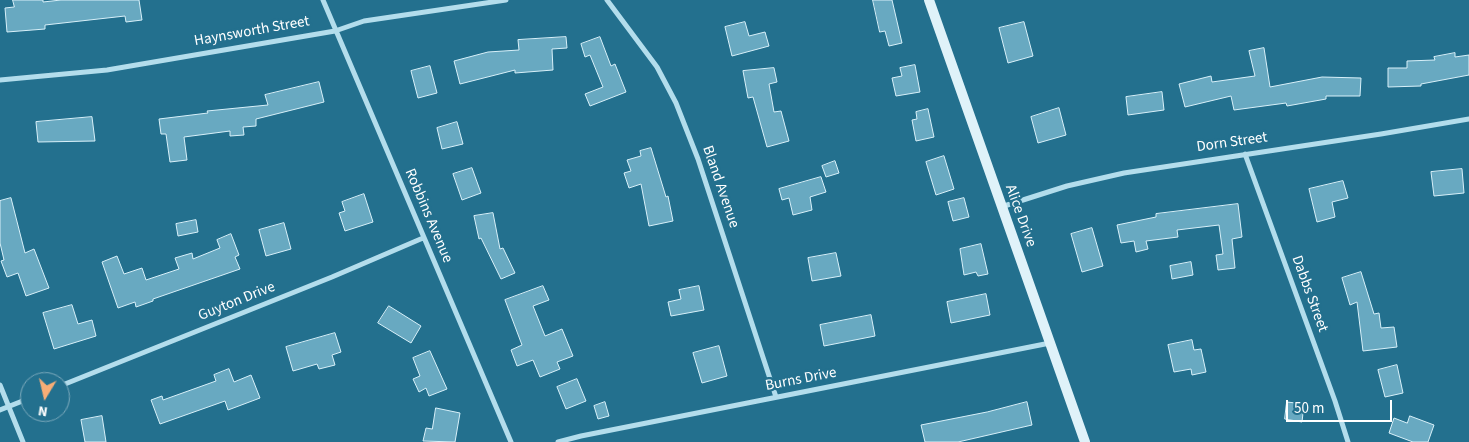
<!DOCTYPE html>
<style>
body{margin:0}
#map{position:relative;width:1469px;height:442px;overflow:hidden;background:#23708e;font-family:"Source Sans 3",sans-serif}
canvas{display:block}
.north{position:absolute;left:20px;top:372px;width:50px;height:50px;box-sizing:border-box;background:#23708e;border:1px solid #7ba9bb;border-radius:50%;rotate:189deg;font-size:14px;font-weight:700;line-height:20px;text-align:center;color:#fff}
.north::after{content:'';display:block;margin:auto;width:18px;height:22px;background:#f7ad76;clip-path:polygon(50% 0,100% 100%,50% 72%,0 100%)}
.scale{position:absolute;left:1286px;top:400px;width:106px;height:22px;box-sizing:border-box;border:2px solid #fff;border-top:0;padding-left:6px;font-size:15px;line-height:18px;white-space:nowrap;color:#fff;-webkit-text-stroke:4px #23708e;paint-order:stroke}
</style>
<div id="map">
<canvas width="1469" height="442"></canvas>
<div class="north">N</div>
<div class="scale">50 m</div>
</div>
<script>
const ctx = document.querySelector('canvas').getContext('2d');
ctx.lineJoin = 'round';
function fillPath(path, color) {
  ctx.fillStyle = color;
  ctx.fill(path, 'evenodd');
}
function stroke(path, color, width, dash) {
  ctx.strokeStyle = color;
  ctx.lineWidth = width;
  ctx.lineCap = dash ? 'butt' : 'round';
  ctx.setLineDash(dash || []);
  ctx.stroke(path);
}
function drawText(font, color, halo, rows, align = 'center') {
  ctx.font = font + ' "Source Sans 3",sans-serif';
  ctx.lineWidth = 5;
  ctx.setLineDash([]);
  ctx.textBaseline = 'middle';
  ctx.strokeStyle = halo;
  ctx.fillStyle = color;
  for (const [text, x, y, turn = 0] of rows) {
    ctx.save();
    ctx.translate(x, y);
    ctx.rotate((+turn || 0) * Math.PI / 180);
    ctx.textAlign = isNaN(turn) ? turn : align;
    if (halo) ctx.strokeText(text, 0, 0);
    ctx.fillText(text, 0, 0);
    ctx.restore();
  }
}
const building = new Path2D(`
 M 13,0 L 43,0 L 43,2 L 61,0 L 139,0 L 142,20 L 126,22 L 125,16 L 45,25 L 45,29 L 7,32 L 5,8 L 14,7 Z
 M 873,0 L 892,0 L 902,43 L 889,46 L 885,31 L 880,32 Z
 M 745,22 L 749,36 L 765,32 L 769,46 L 732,56 L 725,27 Z
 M 1024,22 L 1033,56 L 1008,63 L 999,28 Z
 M 566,37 L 567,48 L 552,49 L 553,70 L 515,73 L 515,70 L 460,84 L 454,61 L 488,52 L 519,50 L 518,40 Z
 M 600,37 L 611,66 L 615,64 L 626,92 L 590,106 L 585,94 L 603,87 L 590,55 L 585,57 L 581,44 Z
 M 1264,48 L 1270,87 L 1322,77 L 1361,78 L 1360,96 L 1326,96 L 1326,99 L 1287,106 L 1286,103 L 1234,110 L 1231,96 L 1185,107 L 1179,84 L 1211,76 L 1212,82 L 1255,76 L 1249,51 Z
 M 1455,53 L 1455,57 L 1469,55 L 1469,75 L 1421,84 L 1421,86 L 1388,87 L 1388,68 L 1407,68 L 1407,61 L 1435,60 L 1434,57 Z
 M 915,65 L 920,92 L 896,96 L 892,78 L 902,76 L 900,68 Z
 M 430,66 L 437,93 L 418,98 L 411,71 Z
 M 774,68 L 777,82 L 769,84 L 774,112 L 781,111 L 789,141 L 767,147 L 753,97 L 748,98 L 743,71 Z
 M 319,82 L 324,102 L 256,119 L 256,126 L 243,127 L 244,135 L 230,136 L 230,131 L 184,137 L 187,160 L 170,162 L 166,134 L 161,134 L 159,119 L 208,113 L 207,111 L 268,105 L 265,95 Z
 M 1162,92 L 1164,110 L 1128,115 L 1126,97 Z
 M 1059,108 L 1066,135 L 1038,143 L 1031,117 Z
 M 928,109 L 934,137 L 916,141 L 912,120 L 917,119 L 916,112 Z
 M 92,117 L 95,141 L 38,142 L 36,122 Z
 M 457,122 L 463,144 L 442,149 L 437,128 Z
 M 651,148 L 666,197 L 668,196 L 673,221 L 649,226 L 641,184 L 629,188 L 624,173 L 631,171 L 627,160 L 641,156 L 640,151 Z
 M 944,156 L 954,189 L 936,195 L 926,162 Z
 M 835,161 L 839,173 L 826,177 L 822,166 Z
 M 472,168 L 481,193 L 462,200 L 453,174 Z
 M 1462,169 L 1464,193 L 1434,196 L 1431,172 Z
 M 821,177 L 826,192 L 810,197 L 812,210 L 793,215 L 789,198 L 782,200 L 779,189 Z
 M 1343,181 L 1348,198 L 1332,202 L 1335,217 L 1317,222 L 1309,189 Z
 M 364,194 L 373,222 L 345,231 L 339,213 L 345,211 L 342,202 Z
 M 11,198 L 25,253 L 34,249 L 49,288 L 26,296 L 18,273 L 7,277 L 1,261 L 4,260 L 0,243 L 0,201 Z
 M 964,198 L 969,217 L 953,221 L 948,202 Z
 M 1238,204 L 1242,237 L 1232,239 L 1235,268 L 1218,270 L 1216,255 L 1223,254 L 1219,225 L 1177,230 L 1178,237 L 1146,241 L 1148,249 L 1136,252 L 1134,241 L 1121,243 L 1117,225 L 1156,217 L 1156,214 Z
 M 493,213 L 500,249 L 503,248 L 515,273 L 501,279 L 481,238 L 479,239 L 474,216 Z
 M 196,220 L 198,232 L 178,236 L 176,224 Z
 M 284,223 L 291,249 L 266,256 L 259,230 Z
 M 1092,228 L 1103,266 L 1082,272 L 1071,234 Z
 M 231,234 L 239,255 L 235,257 L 240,269 L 153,299 L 153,301 L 136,307 L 135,302 L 118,308 L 102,262 L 117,256 L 124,274 L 142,268 L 146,280 L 179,269 L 175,258 L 192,253 L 193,259 L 220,248 L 217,240 Z
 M 981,244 L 988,274 L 978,276 L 976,272 L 964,275 L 960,249 Z
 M 836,253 L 841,276 L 812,281 L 808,258 Z
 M 1191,262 L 1193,275 L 1172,279 L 1170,266 Z
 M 1361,272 L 1374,314 L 1379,313 L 1381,328 L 1394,327 L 1397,347 L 1363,351 L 1357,302 L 1350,305 L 1342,278 Z
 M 543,286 L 549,300 L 533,306 L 545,336 L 562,329 L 573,356 L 557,362 L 560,369 L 540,377 L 533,360 L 517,366 L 511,350 L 522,345 L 505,300 Z
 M 699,286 L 704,310 L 671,316 L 668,302 L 681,299 L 679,290 Z
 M 986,294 L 990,315 L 951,323 L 947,302 Z
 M 72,305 L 78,324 L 92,320 L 96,336 L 54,349 L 43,313 Z
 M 389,306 L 421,326 L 411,343 L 378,323 Z
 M 871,315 L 875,336 L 824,346 L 820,325 Z
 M 335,333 L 341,352 L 332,355 L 335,365 L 319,369 L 317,364 L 293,371 L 286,347 Z
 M 1192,340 L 1194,350 L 1201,349 L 1206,372 L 1192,375 L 1191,369 L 1174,372 L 1168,345 Z
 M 719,346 L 727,376 L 702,383 L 693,353 Z
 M 430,351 L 447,389 L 429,396 L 426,388 L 419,392 L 413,379 L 420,376 L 413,358 Z
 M 1397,365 L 1403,393 L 1385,397 L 1378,370 Z
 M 229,369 L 234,382 L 251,375 L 260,398 L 228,410 L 225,401 L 160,424 L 151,400 L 162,396 L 163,400 L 216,381 L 214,375 Z
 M 577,379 L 586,401 L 566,409 L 557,387 Z
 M 605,402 L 609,416 L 598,419 L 594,406 Z
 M 1027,402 L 1032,425 L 958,442 L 925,442 L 921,425 L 987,412 Z
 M 1287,402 L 1304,404 L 1302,422 L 1285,419 Z
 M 436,408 L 460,413 L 455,442 L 423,441 L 426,428 L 432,429 Z
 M 102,416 L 106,442 L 85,442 L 81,420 Z
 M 1410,416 L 1434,425 L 1428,442 L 1413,442 L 1389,433 L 1394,418 L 1407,423 Z`);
fillPath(building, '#68a9c1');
stroke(building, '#d8f0f9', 1);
stroke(new Path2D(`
 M 323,0 L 511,442
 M 607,0 L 657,67 L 676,103 L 698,159 L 776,397
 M 0,80 L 107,70 L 335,31 L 364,21 L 506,0
 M 1245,154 L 1335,401 L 1348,442
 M 1001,207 L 1067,186 L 1124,173 L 1381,134 L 1469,119
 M 0,385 L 23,442
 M 60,386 L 332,277 L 423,238
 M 0,410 L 30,398
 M 558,442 L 581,436 L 1050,343`), '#b3ddec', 5);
stroke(new Path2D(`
 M 929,0 L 1085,442`), '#dff2f9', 10);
drawText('15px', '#fff', '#23708e', [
 ["Haynsworth Street",252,32,-10],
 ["Dorn Street",1232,143,-8],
 ["Bland Avenue",720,187,71],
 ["Robbins Avenue",428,216,67],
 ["Alice Drive",1020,216,70],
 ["Dabbs Street",1309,294,70],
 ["Guyton Drive",237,302,-22],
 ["Burns Drive",801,380,-11]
]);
</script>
